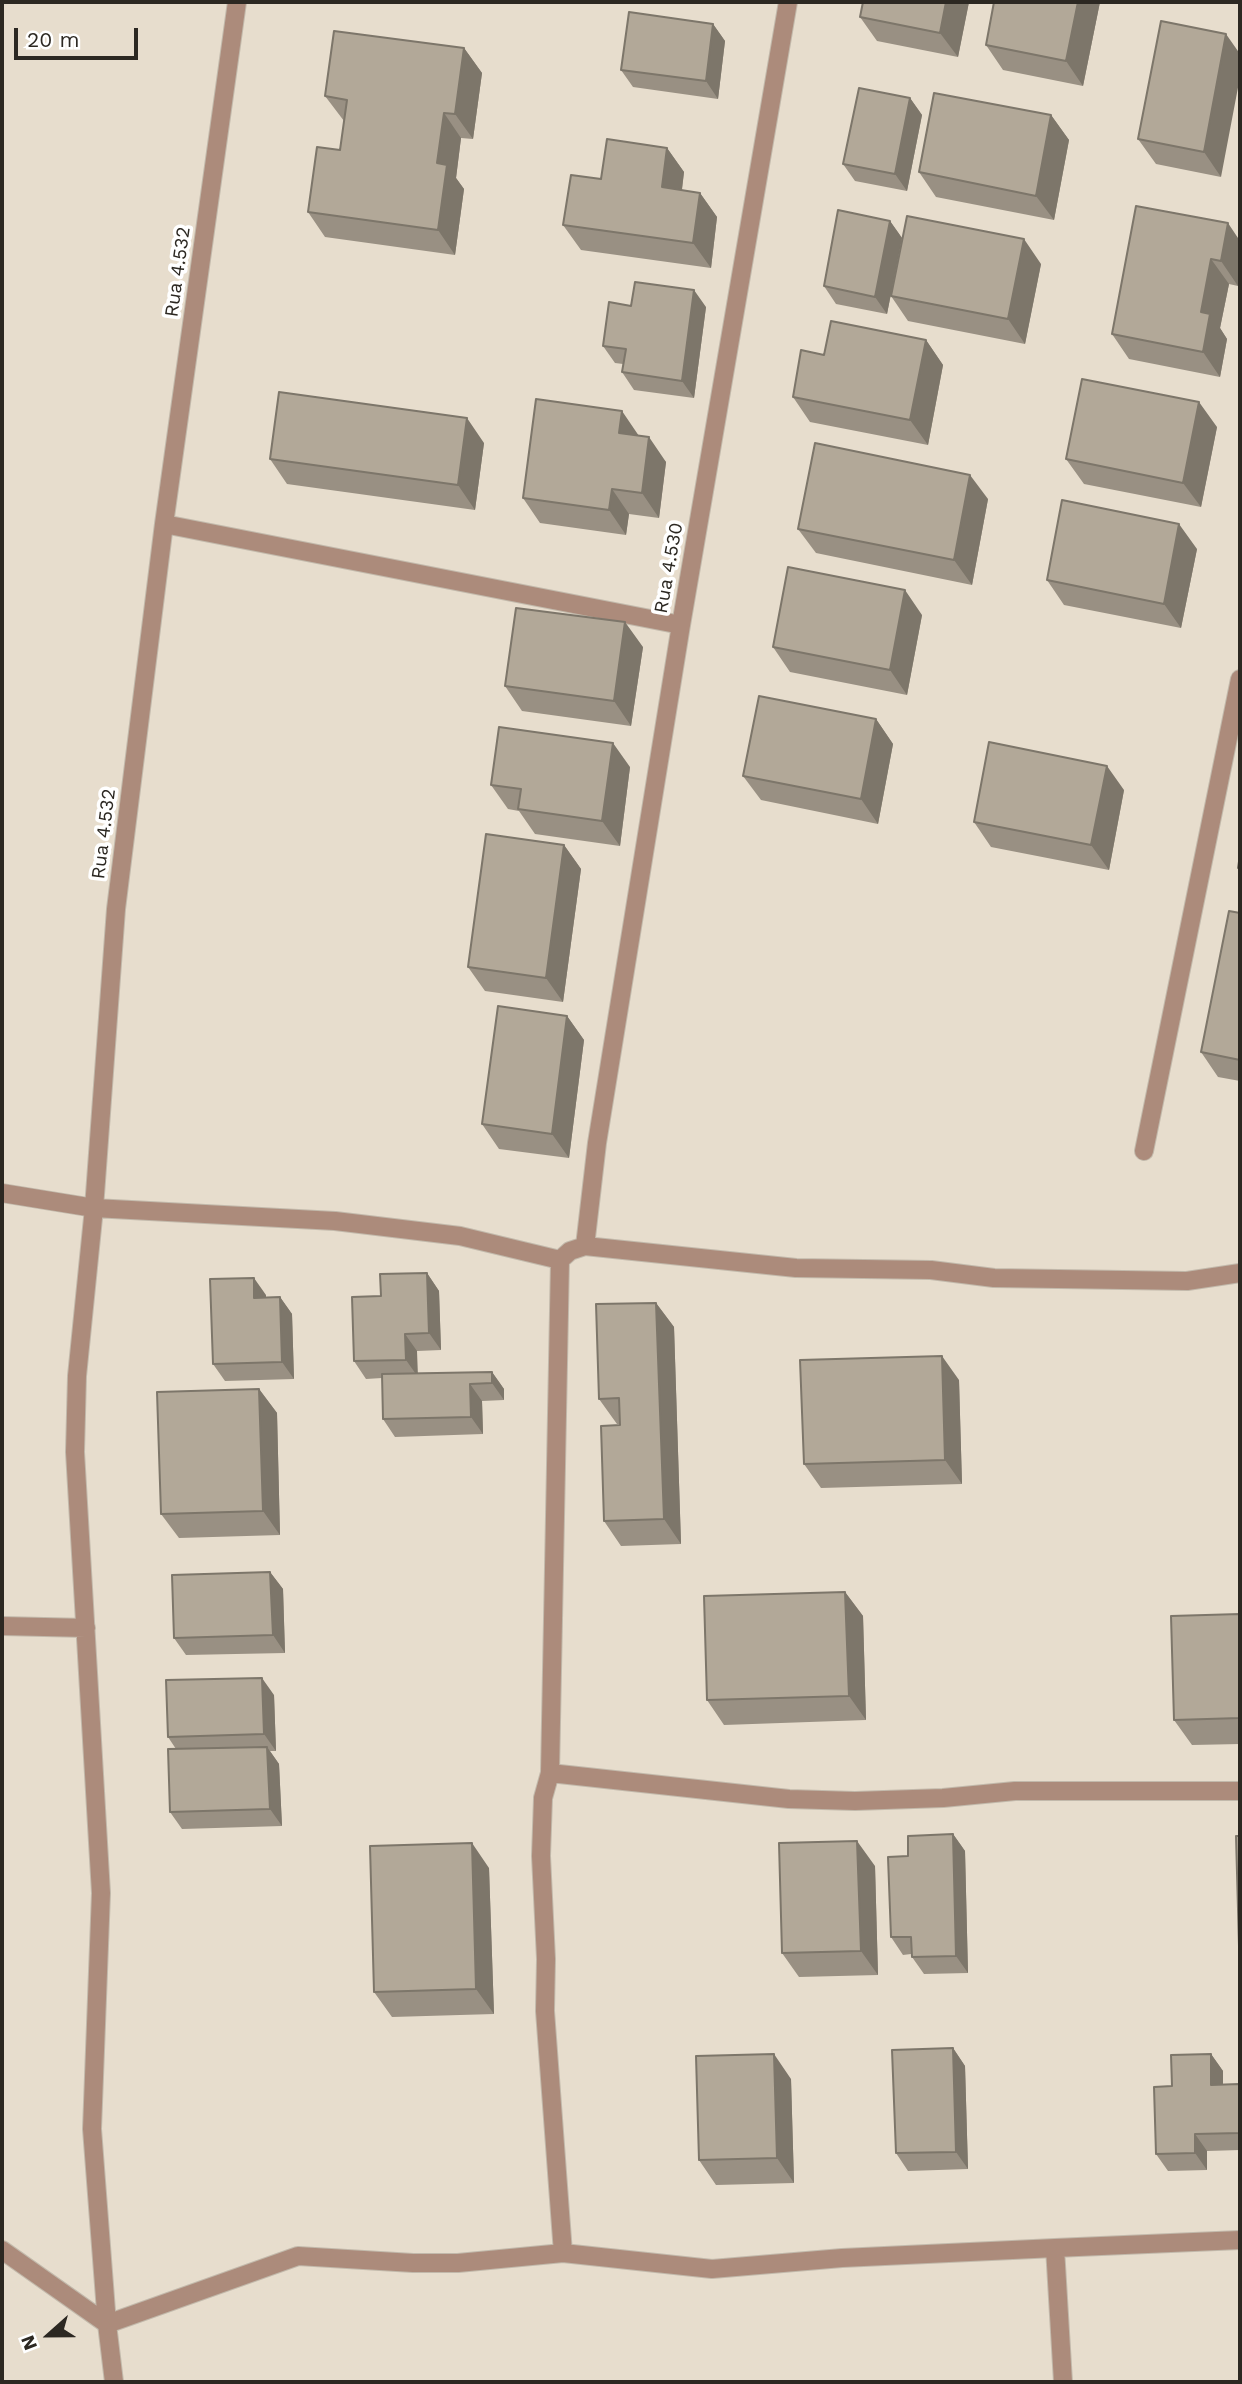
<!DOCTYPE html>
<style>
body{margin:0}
#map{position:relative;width:1242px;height:2384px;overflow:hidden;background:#e7ddcd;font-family:"Work Sans",sans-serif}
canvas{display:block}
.frame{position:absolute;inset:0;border:4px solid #2c2822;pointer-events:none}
.north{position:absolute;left:14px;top:2300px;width:70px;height:70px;-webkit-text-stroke:5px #fff;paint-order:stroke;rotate:249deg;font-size:19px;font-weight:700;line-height:28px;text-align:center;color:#2c2822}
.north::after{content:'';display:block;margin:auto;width:24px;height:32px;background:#2c2822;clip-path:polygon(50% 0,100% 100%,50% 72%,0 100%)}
.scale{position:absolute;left:14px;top:28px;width:124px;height:32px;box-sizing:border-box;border:4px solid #2c2822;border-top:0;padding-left:9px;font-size:21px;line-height:24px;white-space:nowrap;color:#2c2822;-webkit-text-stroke:5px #fff;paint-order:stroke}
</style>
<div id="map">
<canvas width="1242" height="2384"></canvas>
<div class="frame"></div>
<div class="north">N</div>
<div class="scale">20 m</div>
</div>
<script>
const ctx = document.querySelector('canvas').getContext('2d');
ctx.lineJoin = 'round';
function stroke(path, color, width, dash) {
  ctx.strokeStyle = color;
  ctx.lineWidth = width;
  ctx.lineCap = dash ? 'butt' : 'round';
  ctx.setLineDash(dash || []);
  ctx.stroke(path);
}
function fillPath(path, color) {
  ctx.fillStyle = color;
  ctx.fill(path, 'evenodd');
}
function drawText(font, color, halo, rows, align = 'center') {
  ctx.font = font + ' "Work Sans",sans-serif';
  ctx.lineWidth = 7;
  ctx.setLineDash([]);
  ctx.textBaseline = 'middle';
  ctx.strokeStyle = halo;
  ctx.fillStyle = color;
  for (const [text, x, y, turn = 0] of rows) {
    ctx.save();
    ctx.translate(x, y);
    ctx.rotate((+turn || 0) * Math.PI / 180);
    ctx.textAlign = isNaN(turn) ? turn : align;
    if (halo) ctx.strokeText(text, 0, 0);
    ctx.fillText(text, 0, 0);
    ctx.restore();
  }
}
const minor = new Path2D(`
 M 237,2 L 164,524 L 116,909 L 94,1208 L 335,1221 L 460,1236 L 560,1260
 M 164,524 L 681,625
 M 1144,1151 L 1240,679
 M 2,1193 L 94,1208 L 77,1376 L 75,1452 L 101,1893 L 92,2129 L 107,2324 L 114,2382
 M 585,1246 L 597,1143 L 681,625 L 788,2
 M 2,1626 L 86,1628
 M 550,1773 L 789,1799 L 855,1801 L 943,1798 L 1015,1791 L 1240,1791
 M 1055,2248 L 1240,2240
 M 2,2250 L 107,2324 L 298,2256 L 413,2263 L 458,2263 L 563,2253 L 545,2011 L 546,1959 L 541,1856 L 543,1798 L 550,1773 L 560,1260 L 570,1251 L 585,1246 L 796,1268 L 931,1270 L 994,1278 L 1187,1281 L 1240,1273
 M 563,2253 L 712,2269 L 842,2258 L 1055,2248 L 1063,2382`);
stroke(minor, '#c2b9ab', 20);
stroke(minor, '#ac8b7b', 18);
fillPath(new Path2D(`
 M 969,2 L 958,57 L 877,41 L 860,17 Z
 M 994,2 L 1100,2 L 1083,86 L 1003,70 L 986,45 Z
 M 1161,21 L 1221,177 L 1156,164 L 1138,139 Z
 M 713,24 L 725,41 L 718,99 L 633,87 L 621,70 Z
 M 464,48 L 482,73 L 473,139 L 461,138 L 456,178 L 464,189 L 455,255 L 325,237 L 308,212 L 340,150 L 344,121 L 325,96 Z
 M 910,98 L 922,115 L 907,191 L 855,181 L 843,164 Z
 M 1051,115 L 1069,140 L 1054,220 L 936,197 L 919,172 Z
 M 667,148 L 684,172 L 682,190 L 700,193 L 717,217 L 711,268 L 581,250 L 563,225 L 601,179 Z
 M 890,221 L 902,238 L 887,314 L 836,304 L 824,286 Z
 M 1228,223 L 1238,286 L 1229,284 L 1220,328 L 1227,339 L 1220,377 L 1129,359 L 1112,334 Z
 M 1041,264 L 1025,344 L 908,321 L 891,296 Z
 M 631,306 L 706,307 L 694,398 L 634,390 L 622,372 L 623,364 L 615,363 L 603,346 Z
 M 926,340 L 943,365 L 928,445 L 810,422 L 793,397 L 824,355 Z
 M 1217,427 L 1201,507 L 1084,484 L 1066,459 Z
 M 639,436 L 666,462 L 659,518 L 629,514 L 626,535 L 540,523 L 523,498 Z
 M 484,443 L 475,510 L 287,484 L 270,459 Z
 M 988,499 L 972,585 L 816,553 L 798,529 Z
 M 1197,549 L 1181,628 L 1064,605 L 1047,580 Z
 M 922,615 L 907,695 L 790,672 L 773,647 Z
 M 643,647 L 631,726 L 522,711 L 505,686 Z
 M 876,719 L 893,744 L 878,824 L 761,800 L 743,776 Z
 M 630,767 L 620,846 L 535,834 L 519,811 L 508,809 L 491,785 Z
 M 1124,790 L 1109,870 L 991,847 L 974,822 Z
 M 564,845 L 581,869 L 563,1002 L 485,991 L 468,967 Z
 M 1240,913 L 1240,1081 L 1218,1077 L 1201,1052 Z
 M 567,1016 L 584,1040 L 569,1158 L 499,1149 L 482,1124 Z
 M 427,1273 L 439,1291 L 441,1350 L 417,1351 L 417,1373 L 492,1372 L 504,1389 L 504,1400 L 482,1401 L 483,1434 L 395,1437 L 383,1419 L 382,1378 L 366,1379 L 354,1361 L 381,1296 Z
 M 266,1295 L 266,1297 L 280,1297 L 292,1314 L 294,1379 L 225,1381 L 213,1364 Z
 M 656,1303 L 674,1327 L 681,1544 L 621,1546 L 604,1521 L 620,1424 L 617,1424 L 599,1399 Z
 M 959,1380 L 962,1484 L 821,1488 L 804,1464 Z
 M 259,1389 L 277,1413 L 280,1535 L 179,1538 L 161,1514 Z
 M 270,1572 L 283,1589 L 285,1653 L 186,1655 L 174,1638 Z
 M 845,1592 L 863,1616 L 866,1720 L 724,1725 L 707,1700 Z
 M 1240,1614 L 1240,1744 L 1192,1745 L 1174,1720 Z
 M 274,1695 L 276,1751 L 270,1751 L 279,1764 L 282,1826 L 182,1829 L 170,1812 L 176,1749 L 168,1737 Z
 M 953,1834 L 965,1851 L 968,1973 L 924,1974 L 912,1957 L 911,1954 L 903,1955 L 891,1937 L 908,1856 Z
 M 875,1866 L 878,1975 L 799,1977 L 782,1953 Z
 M 489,1868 L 494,2014 L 392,2017 L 374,1992 Z
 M 953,2048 L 965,2066 L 968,2169 L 908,2171 L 896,2153 Z
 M 1211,2054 L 1223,2071 L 1223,2085 L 1240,2086 L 1240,2150 L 1207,2151 L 1207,2170 L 1168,2171 L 1156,2154 L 1172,2086 Z
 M 791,2079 L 794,2183 L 716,2185 L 699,2160 Z`), '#999083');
fillPath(new Path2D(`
 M 946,2 L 969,2 L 958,57 L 940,33 Z
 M 1078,2 L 1100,2 L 1083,86 L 1066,61 Z
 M 713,24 L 725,41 L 718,99 L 706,81 Z
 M 1226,34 L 1240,54 L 1240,77 L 1221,177 L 1204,152 Z
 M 464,48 L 482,73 L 473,139 L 455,114 Z
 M 910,98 L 922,115 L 907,191 L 895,174 Z
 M 444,113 L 461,138 L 456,178 L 464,189 L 455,255 L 438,230 L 437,163 Z
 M 1051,115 L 1069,140 L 1054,220 L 1036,196 Z
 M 667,148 L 684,172 L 679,212 L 662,187 Z
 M 700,193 L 717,217 L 711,268 L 693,243 Z
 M 890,221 L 902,238 L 887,314 L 875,297 Z
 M 1228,223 L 1240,241 L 1240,275 L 1238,286 L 1221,261 Z
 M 1024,239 L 1041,264 L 1025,344 L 1008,319 Z
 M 1211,259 L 1229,284 L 1220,328 L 1227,339 L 1220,377 L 1203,352 L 1201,312 Z
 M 694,290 L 706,307 L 694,398 L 682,381 Z
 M 926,340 L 943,365 L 928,445 L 910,420 Z
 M 1199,402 L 1217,427 L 1201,507 L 1183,483 Z
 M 622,411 L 639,436 L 619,433 Z
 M 467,418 L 484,443 L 475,510 L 458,485 Z
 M 649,437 L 666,462 L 659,518 L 642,493 Z
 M 970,475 L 988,499 L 972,585 L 954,560 Z
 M 612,489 L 629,514 L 626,535 L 609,510 Z
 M 1179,524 L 1197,549 L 1181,628 L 1164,604 Z
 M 905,590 L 922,615 L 907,695 L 890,670 Z
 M 625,622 L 643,647 L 631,726 L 614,701 Z
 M 876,719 L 893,744 L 878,824 L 861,799 Z
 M 613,743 L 630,767 L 620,846 L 602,821 Z
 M 1107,766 L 1124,790 L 1109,870 L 1091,845 Z
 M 564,845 L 581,869 L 563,1002 L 546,978 Z
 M 567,1016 L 584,1040 L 569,1158 L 552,1134 Z
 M 427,1273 L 439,1291 L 441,1350 L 429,1333 Z
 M 254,1278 L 266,1295 L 266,1315 L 254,1298 Z
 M 280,1297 L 292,1314 L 294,1379 L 282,1362 Z
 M 656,1303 L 674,1327 L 681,1544 L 664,1519 Z
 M 405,1334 L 417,1351 L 418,1377 L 406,1360 Z
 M 942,1356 L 959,1380 L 962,1484 L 945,1460 Z
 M 492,1372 L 504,1389 L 504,1400 L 492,1383 Z
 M 470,1384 L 482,1401 L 483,1434 L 471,1417 Z
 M 259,1389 L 277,1413 L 280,1535 L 263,1511 Z
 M 270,1572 L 283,1589 L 285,1653 L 273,1635 Z
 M 845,1592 L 863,1616 L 866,1720 L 849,1696 Z
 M 262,1678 L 274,1695 L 276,1751 L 264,1734 Z
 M 267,1747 L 279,1764 L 282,1826 L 270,1809 Z
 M 953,1834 L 965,1851 L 968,1973 L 956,1956 Z
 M 857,1841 L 875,1866 L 878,1975 L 861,1951 Z
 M 472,1843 L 489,1868 L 494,2014 L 476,1989 Z
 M 953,2048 L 965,2066 L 968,2169 L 956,2152 Z
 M 774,2054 L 791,2079 L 794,2183 L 777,2158 Z
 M 1211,2054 L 1223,2071 L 1223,2102 L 1211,2085 Z
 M 1195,2134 L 1207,2151 L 1207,2170 L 1195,2153 Z`), '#7d766a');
const building = new Path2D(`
 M 863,2 L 946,2 L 940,33 L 860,17 Z
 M 994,2 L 1078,2 L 1066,61 L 986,45 Z
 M 629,12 L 713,24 L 706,81 L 621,70 Z
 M 1161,21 L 1226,34 L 1204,152 L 1138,139 Z
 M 334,31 L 464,48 L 455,114 L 444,113 L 437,163 L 447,165 L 438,230 L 308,212 L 317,147 L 340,150 L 347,100 L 325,96 Z
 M 859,88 L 910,98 L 895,174 L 843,164 Z
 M 934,93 L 1051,115 L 1036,196 L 919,172 Z
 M 607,139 L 667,148 L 662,187 L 700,193 L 693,243 L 563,225 L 571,175 L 601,179 Z
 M 1136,206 L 1228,223 L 1221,261 L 1211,259 L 1201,312 L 1210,314 L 1203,352 L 1112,334 Z
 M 838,210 L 890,221 L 875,297 L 824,286 Z
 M 907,216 L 1024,239 L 1008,319 L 891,296 Z
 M 635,282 L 694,290 L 682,381 L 622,372 L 626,349 L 603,346 L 609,302 L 631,306 Z
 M 831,321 L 926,340 L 910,420 L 793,397 L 801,350 L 824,355 Z
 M 1082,379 L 1199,402 L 1183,483 L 1066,459 Z
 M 279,392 L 467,418 L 458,485 L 270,459 Z
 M 536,399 L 622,411 L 619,433 L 649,437 L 642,493 L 612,489 L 609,510 L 523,498 Z
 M 815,443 L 970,475 L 954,560 L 798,529 Z
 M 1062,500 L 1179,524 L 1164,604 L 1047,580 Z
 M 788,567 L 905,590 L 890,670 L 773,647 Z
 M 516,608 L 625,622 L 614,701 L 505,686 Z
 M 759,696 L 876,719 L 861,799 L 743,776 Z
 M 499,727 L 613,743 L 602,821 L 518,809 L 521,789 L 491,785 Z
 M 989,742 L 1107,766 L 1091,845 L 974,822 Z
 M 486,834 L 564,845 L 546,978 L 468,967 Z
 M 1240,855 L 1240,868 L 1238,868 Z
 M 1229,911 L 1240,913 L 1240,1060 L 1201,1052 Z
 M 498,1006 L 567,1016 L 552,1134 L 482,1124 Z
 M 427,1273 L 429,1333 L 405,1334 L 406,1360 L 354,1361 L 352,1297 L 381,1296 L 380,1274 Z
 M 254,1278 L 254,1298 L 280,1297 L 282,1362 L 213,1364 L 210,1279 Z
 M 656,1303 L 664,1519 L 604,1521 L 601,1426 L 620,1425 L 619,1398 L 599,1399 L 596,1304 Z
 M 942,1356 L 945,1460 L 804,1464 L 800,1360 Z
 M 492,1372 L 492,1383 L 470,1384 L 471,1417 L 383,1419 L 382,1374 Z
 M 259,1389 L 263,1511 L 161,1514 L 157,1392 Z
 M 270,1572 L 273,1635 L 174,1638 L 172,1575 Z
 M 845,1592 L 849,1696 L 707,1700 L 704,1596 Z
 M 1240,1614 L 1240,1718 L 1174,1720 L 1171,1616 Z
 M 262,1678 L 264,1734 L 168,1737 L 166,1680 Z
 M 267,1747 L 270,1809 L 170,1812 L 168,1749 Z
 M 953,1834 L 956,1956 L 912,1957 L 911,1937 L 891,1937 L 888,1857 L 908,1856 L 908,1836 Z
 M 1236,1836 L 1240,1836 L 1240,1946 L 1239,1946 Z
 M 857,1841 L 861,1951 L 782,1953 L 779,1843 Z
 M 472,1843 L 476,1989 L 374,1992 L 370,1846 Z
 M 953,2048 L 956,2152 L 896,2153 L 892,2050 Z
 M 774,2054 L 777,2158 L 699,2160 L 696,2056 Z
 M 1211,2054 L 1211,2085 L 1239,2084 L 1240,2133 L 1195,2134 L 1195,2153 L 1156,2154 L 1154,2087 L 1172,2086 L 1171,2055 Z`);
fillPath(building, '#b2a898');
stroke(building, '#7d766a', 2);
drawText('19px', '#2c2822', '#fff', [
 ["Rua 4.532",178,272,-82],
 ["Rua 4.530",669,568,-80],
 ["Rua 4.532",104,834,-83]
]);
</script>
